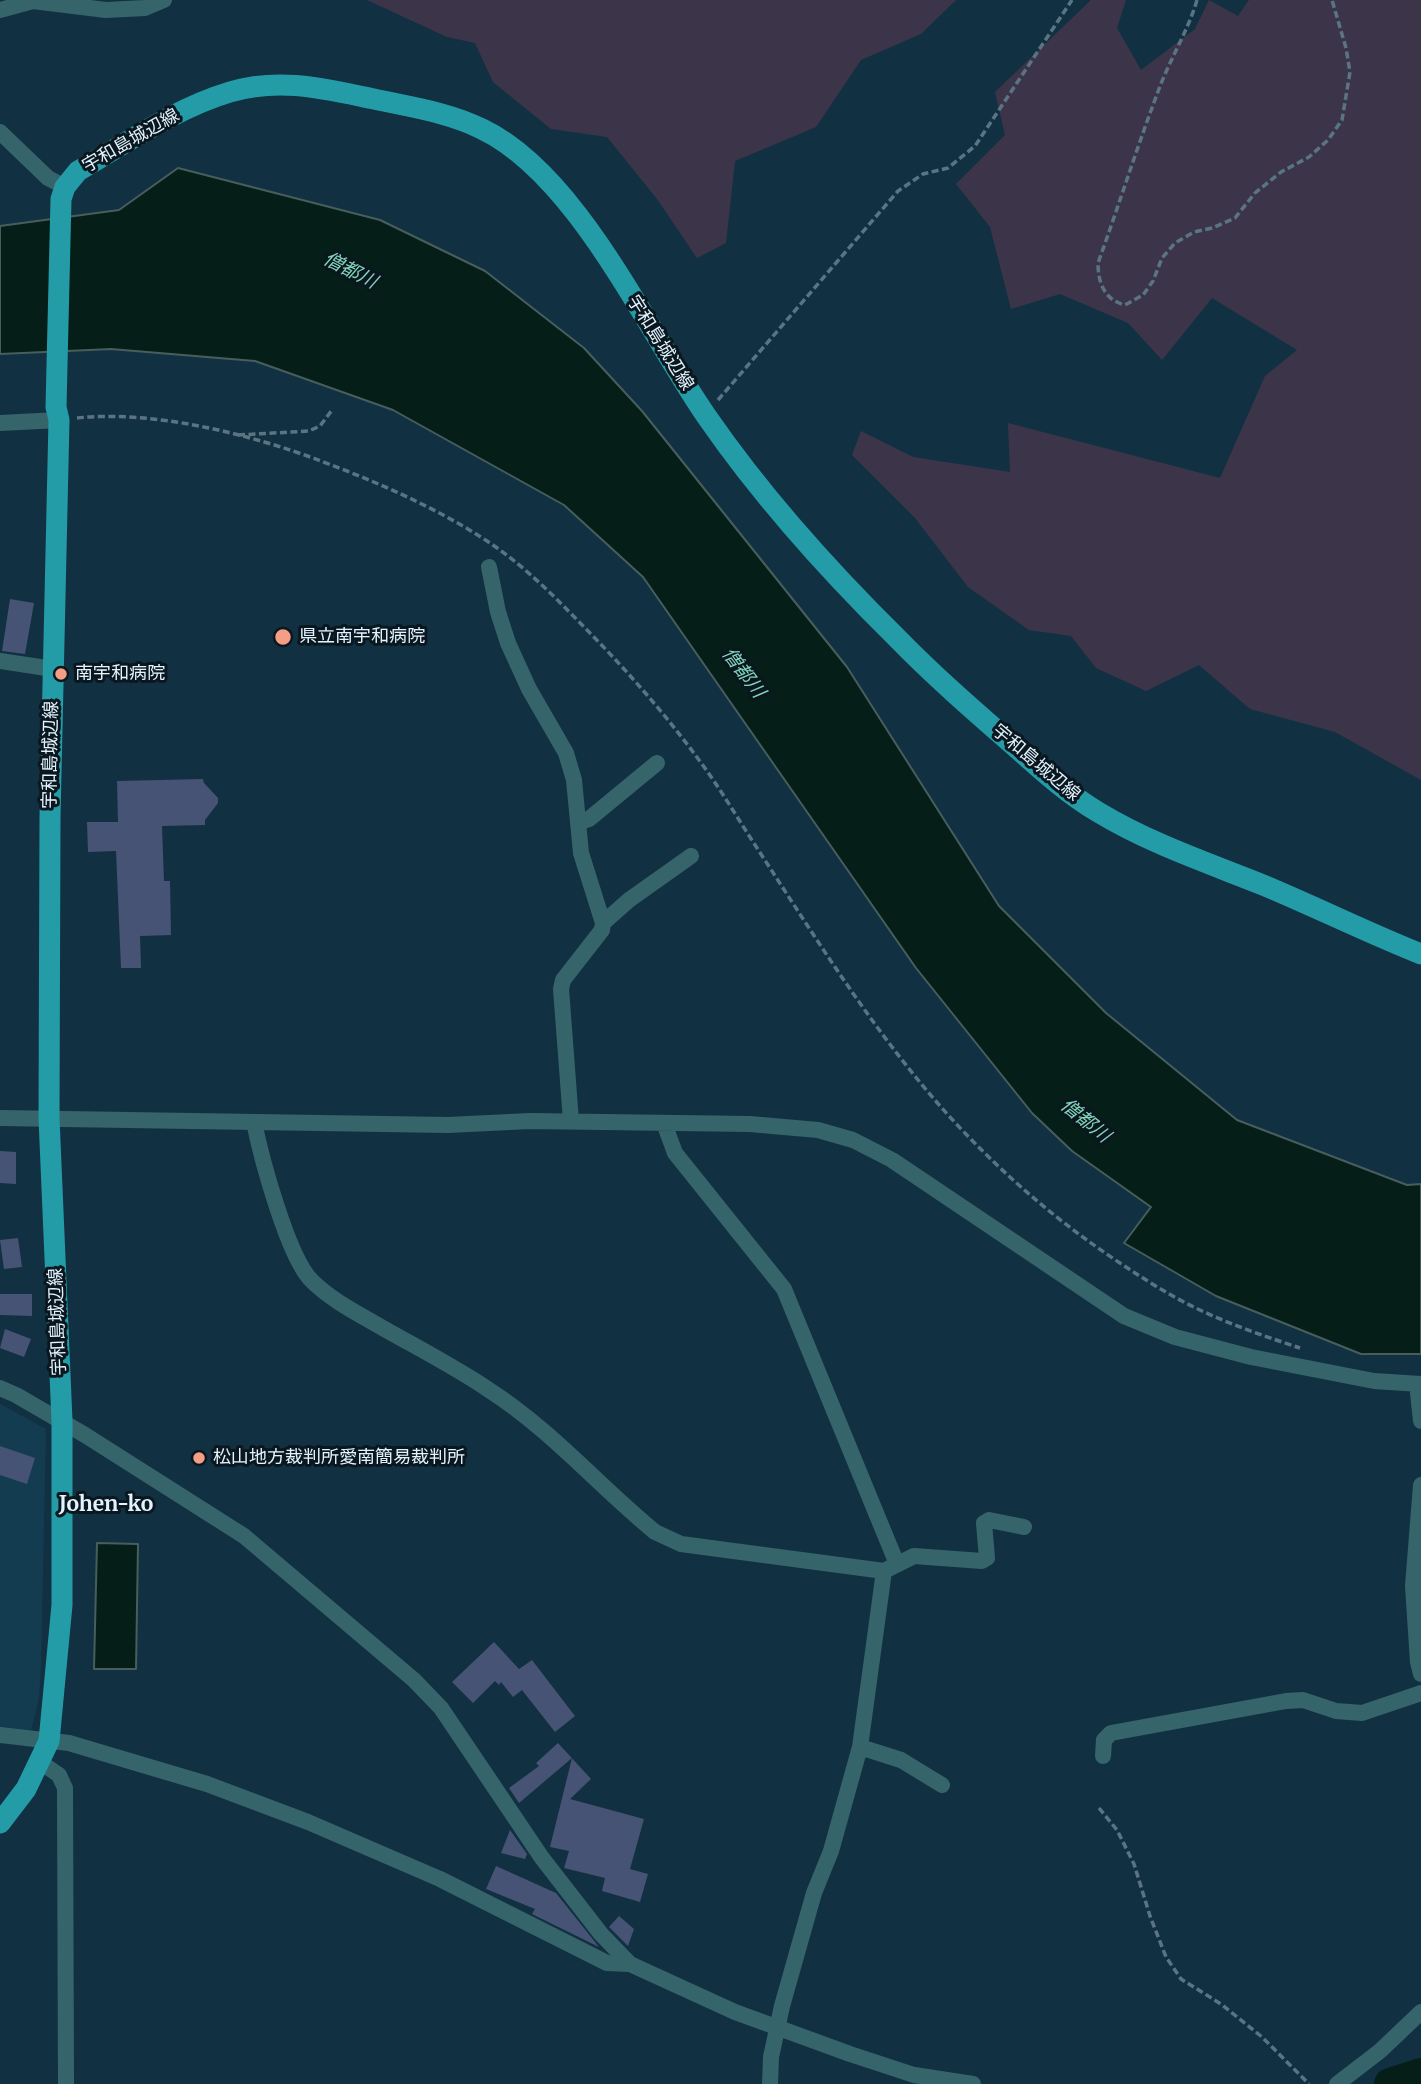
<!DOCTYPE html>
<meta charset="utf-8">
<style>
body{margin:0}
canvas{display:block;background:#113042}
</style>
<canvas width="1421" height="2084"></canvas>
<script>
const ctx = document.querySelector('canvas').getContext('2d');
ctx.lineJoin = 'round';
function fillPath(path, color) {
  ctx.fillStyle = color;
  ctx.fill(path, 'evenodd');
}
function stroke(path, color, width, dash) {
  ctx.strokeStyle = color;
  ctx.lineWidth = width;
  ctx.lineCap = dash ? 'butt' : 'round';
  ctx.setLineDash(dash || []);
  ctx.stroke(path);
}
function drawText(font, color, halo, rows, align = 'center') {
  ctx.font = font + ' Merriweather,"Noto Sans JP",serif';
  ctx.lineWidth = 6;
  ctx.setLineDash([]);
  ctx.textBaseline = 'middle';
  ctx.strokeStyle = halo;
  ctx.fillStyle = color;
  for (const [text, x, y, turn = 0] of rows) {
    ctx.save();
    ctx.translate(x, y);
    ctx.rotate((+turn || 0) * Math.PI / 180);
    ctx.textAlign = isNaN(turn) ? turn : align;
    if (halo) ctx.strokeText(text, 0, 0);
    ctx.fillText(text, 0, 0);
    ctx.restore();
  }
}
fillPath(new Path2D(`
 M 0,1404 L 46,1429 L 41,1667 L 39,1698 L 31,1731 L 0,1728 Z`), '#133c51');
fillPath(new Path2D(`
 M 367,0 L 956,0 L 921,34 L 861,60 L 816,127 L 735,161 L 726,243 L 697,258 L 657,199 L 607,137 L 551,129 L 493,82 L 475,43 L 447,37 Z
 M 1091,0 L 1126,0 L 1117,28 L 1141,70 L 1195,29 L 1209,0 L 1238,16 L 1249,0 L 1421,0 L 1421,780 L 1335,732 L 1250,709 L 1199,665 L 1146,691 L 1096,668 L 1071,636 L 1029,630 L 968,587 L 915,518 L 852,455 L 861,431 L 913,457 L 1010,472 L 1008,423 L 1220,478 L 1265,376 L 1297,350 L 1212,298 L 1162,360 L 1128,323 L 1060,294 L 1011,309 L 990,227 L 956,184 L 1005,135 L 995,92 Z`), '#3c354a');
const water = new Path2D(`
 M 178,168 L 380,220 L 485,271 L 584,348 L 642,411 L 847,667 L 999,906 L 1106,1013 L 1237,1120 L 1407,1185 L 1421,1184 L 1421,1354 L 1361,1354 L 1216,1296 L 1124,1243 L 1151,1207 L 1072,1151 L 1032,1113 L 916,968 L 643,577 L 564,505 L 393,410 L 255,361 L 111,349 L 0,354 L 0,226 L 119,210 Z
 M 97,1543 L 138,1544 L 136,1669 L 94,1669 Z`);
fillPath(water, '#051e17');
stroke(water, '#475e5d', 2);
stroke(new Path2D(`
 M 1390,2084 L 1421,2074`), '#051e17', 32);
fillPath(new Path2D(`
 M 10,599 L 34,603 L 25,654 L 2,651 Z
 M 203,779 L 204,783 L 218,798 L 218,803 L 205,820 L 205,825 L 162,826 L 164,881 L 170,881 L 171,935 L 140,936 L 141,968 L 121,968 L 116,851 L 88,852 L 87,822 L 118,822 L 117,781 Z
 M 0,1151 L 16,1152 L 16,1184 L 0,1183 Z
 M 18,1238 L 22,1267 L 4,1269 L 0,1240 Z
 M 0,1294 L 32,1294 L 32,1316 L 0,1315 Z
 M 5,1329 L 31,1339 L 24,1357 L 0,1348 Z
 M 0,1446 L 35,1458 L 27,1484 L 0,1475 Z
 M 494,1642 L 519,1669 L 532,1660 L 575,1716 L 555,1732 L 522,1690 L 513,1697 L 501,1682 L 499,1685 L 495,1681 L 473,1703 L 452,1682 Z
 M 558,1743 L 591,1779 L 570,1799 L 644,1819 L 630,1869 L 648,1874 L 640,1902 L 602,1891 L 605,1878 L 564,1868 L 569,1851 L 550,1847 L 572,1758 L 519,1803 L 509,1788 L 539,1766 L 536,1763 Z
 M 510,1830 L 527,1854 L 525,1859 L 501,1853 Z
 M 496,1866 L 556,1893 L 599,1947 L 532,1914 L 535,1909 L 486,1889 Z
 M 619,1916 L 634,1929 L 628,1946 L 609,1927 Z`), '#465374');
stroke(new Path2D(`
 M 1197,0 C 1188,31 1170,59 1159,89 C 1137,147 1119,205 1098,263 C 1098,282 1104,300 1125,305 L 1143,295 L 1153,281 L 1162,258 L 1175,243 L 1194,232 L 1212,228 L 1235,218 L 1255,193 L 1281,172 L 1309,157 L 1328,140 L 1342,120 L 1350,72 L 1346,48 L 1332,0
 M 718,400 L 898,191 L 923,174 L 948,168 L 975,146 L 1072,0
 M 77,418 C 153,410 250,434 321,461 C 379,483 435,507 487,541 C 525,566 558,600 589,632 C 629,673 666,715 699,760 C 720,788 738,819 757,848 C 817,940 875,1034 949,1116 C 1002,1174 1060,1224 1126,1267 C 1150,1283 1176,1299 1202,1311 C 1234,1326 1267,1337 1300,1348
 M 238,435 L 309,431 L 320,426 L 332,410
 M 1099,1808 L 1117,1830 L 1134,1864 L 1150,1916 L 1166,1957 L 1181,1979 L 1221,2004 L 1262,2037 L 1309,2084`), '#5a7484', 3.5, [7, 3.5]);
stroke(new Path2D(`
 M 0,10 L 33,1 L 106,10 L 145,8 L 164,0
 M 0,132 L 48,178 L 65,187
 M 0,423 L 59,420
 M 489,567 L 498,612 L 508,643 L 529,689 L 566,753 L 574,780 L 581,853 L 603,923 L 602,930 L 563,980 L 561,989 L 571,1121
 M 0,661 L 53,669
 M 578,823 L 589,819 L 657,763
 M 603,923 L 629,900 L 691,856
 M 0,1118 L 448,1125 L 530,1121 L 750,1124 L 818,1130 L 853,1140 L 892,1160 L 1124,1316 L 1175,1337 L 1251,1357 L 1374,1381 L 1421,1384
 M 254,1122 C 261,1157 288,1258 312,1281 C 329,1298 353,1311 374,1323 C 412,1345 452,1365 489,1390 C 550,1429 599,1486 655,1532 L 681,1544 L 884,1571 L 914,1556 L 982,1561 L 987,1558 L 984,1523 L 989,1520 L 1024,1527
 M 664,1123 L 675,1153 L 784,1289 L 897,1564
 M 1417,1384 L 1421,1421
 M 0,1388 L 16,1395 L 85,1435 L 244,1536 L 414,1680 L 441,1708 L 542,1858 L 601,1934 L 630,1964 L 735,2012 L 850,2054 L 914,2075 L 973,2084
 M 1421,1485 L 1413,1586 L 1418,1662 L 1421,1674
 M 0,1735 L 69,1743 L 207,1784 L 308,1822 L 440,1879 L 607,1963 L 630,1964
 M 860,1747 L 901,1760 L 942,1785
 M 1103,1756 L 1104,1740 L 1111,1733 L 1286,1701 L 1303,1700 L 1336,1711 L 1362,1713 L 1421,1693
 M 40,1762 L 59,1775 L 65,1788 L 66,2084
 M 770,2084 L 771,2057 L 782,2006 L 814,1893 L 831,1851 L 860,1747 L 884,1571
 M 1337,2084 L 1380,2051 L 1421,2012`), '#35656a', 16);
stroke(new Path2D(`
 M 0,1823 L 26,1789 L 49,1741 L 62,1605 L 62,1421 L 49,1118 L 50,817 L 59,420 L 56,407 L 61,199 L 65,187 L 78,171 C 127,143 176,108 230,92 C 280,77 325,89 374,99 C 410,107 448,112 482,129 C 578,175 647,331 707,417 C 763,498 827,569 897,638 C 933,675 972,709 1011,743 C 1039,768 1066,793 1098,812 C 1149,843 1208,863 1263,885 C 1316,907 1368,933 1421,954`), '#249ca7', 21);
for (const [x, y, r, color] of [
 [283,637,9,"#f49e86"],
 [61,674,7,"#f49e86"],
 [199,1458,7,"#f49e86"]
]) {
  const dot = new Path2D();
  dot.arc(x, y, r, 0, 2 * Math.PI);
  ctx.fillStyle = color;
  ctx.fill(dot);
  stroke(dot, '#0a171e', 2.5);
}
drawText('18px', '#e2f3ff', '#0a171e', [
 ["宇和島城辺線",131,141,-30],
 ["宇和島城辺線",660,343,58],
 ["宇和島城辺線",51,755,-89],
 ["宇和島城辺線",1036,763,40],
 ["宇和島城辺線",58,1322,-92]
]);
drawText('18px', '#e2f3ff', '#0a171e', [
 ["県立南宇和病院",299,637],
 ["南宇和病院",75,674],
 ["松山地方裁判所愛南簡易裁判所",213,1458]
], 'left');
drawText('italic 19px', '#82d3ba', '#0a171e', [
 ["僧都川",350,271,27],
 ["僧都川",743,673,53],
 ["僧都川",1085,1121,39]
]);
drawText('bold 21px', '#e2f3ff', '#0a171e', [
 ["Johen-ko",106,1505]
]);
</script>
